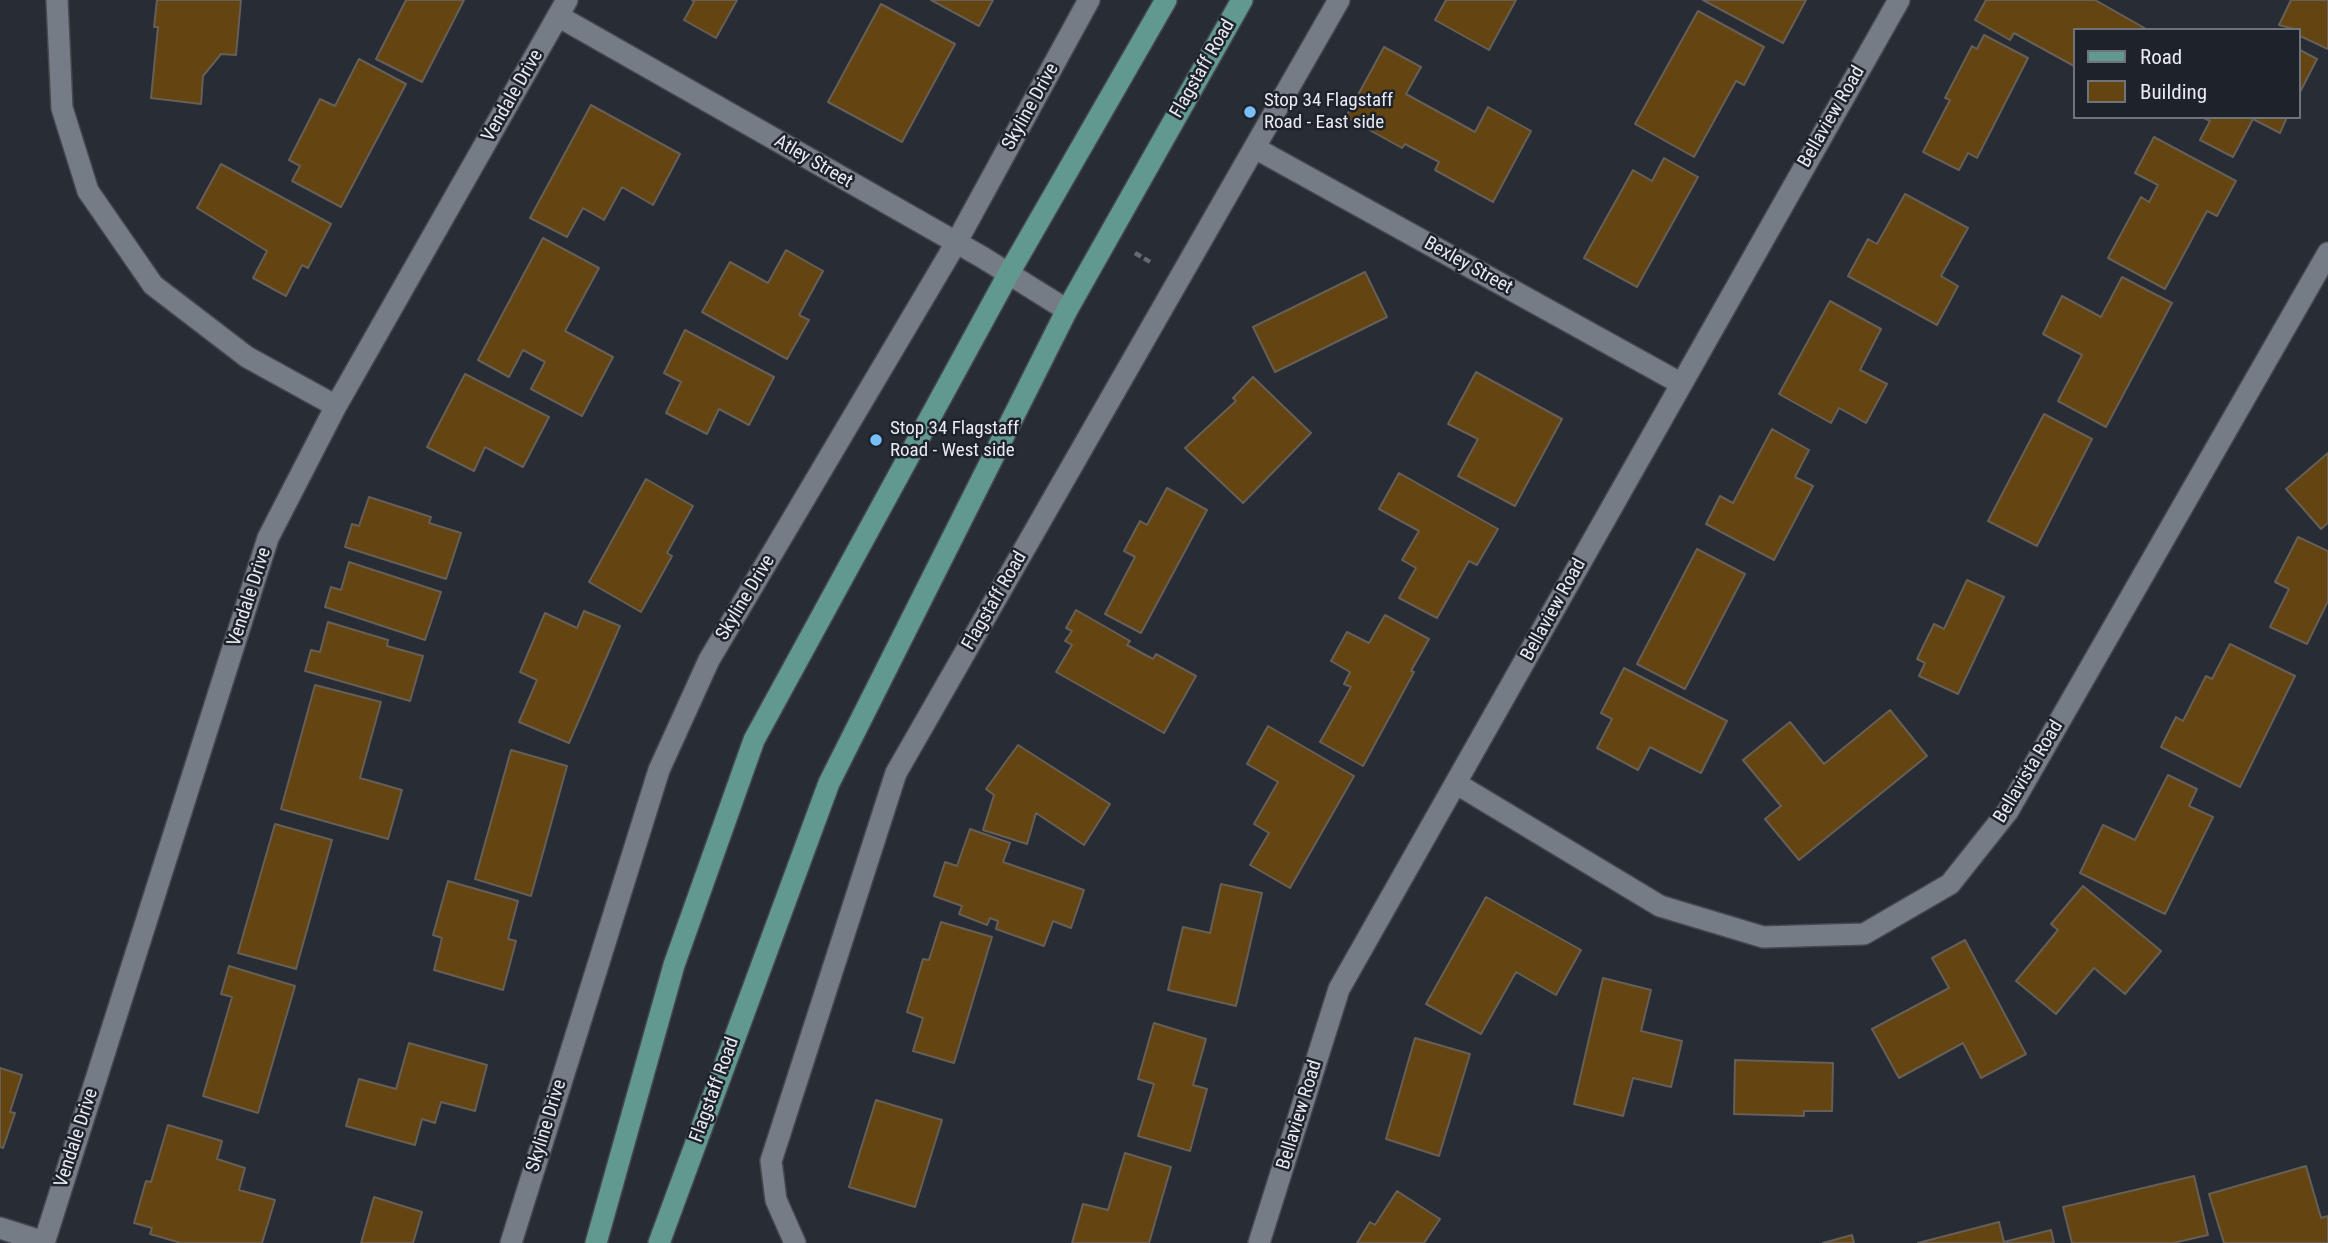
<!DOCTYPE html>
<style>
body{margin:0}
#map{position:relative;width:2328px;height:1243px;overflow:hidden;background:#282d35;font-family:"Roboto Condensed",sans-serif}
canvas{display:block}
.legend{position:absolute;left:2073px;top:28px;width:228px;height:91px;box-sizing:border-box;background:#1e232b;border:2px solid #6f737a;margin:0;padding:9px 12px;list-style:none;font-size:21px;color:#e8ecf1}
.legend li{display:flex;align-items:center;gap:14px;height:35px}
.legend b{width:35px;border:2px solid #6f737a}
</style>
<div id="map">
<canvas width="2328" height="1243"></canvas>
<ul class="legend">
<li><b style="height:9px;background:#62998e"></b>Road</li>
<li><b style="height:19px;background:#644411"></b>Building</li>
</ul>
</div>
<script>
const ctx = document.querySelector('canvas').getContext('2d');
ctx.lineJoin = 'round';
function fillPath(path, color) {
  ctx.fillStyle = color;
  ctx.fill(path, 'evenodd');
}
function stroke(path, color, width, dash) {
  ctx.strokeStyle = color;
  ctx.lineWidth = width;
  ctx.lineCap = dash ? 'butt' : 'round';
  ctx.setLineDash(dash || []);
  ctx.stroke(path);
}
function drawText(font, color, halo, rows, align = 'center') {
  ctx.font = font + ' "Roboto Condensed",sans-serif';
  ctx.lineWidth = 5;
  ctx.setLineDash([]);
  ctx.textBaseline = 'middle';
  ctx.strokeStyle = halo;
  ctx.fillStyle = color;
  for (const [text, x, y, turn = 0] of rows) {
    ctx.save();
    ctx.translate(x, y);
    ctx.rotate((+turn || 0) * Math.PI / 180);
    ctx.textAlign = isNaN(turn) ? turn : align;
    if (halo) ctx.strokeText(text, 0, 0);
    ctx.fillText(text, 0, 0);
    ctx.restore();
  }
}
const building = new Path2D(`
 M 157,0 L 241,0 L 236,55 L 221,54 L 203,76 L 201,104 L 151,98 L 158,27 L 154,27 Z
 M 406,0 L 464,0 L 422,82 L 376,59 Z
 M 692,0 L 737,0 L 716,38 L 684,20 L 694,2 Z
 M 931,0 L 993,0 L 979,26 Z
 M 1446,0 L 1516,0 L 1489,50 L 1435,20 Z
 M 1703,0 L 1806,0 L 1783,43 Z
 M 1986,0 L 2095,0 L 2148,30 L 2074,30 L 2074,66 L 2014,33 L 2010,40 L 1975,20 Z
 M 2291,0 L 2328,0 L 2328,49 L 2298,35 L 2298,30 L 2279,25 Z
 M 881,4 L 955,44 L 902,142 L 828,102 Z
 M 1698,11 L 1764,47 L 1744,85 L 1736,81 L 1694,157 L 1635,124 Z
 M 1984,35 L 2028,58 L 1977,158 L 1968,153 L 1959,170 L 1923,152 L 1950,100 L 1945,98 L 1972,46 L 1977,49 Z
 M 1384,47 L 1421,67 L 1406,94 L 1475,132 L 1488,107 L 1531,131 L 1493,202 L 1435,170 L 1439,162 L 1405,144 L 1402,148 L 1346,117 Z
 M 2298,49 L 2317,59 L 2298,96 Z
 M 359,59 L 406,84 L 341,207 L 292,181 L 300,166 L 289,160 L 320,99 L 335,106 Z
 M 591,105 L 680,154 L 653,205 L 622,187 L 604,220 L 583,208 L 567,237 L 530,218 Z
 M 2202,117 L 2287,117 L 2280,133 L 2253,119 L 2233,157 L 2200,140 L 2210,121 Z
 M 2154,137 L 2236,181 L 2217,216 L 2207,211 L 2165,289 L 2108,258 L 2141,197 L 2149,202 L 2158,185 L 2135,173 Z
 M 1664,158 L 1698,177 L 1637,287 L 1584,258 L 1633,170 L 1652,181 Z
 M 221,164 L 331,224 L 308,268 L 302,265 L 286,296 L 253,278 L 267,251 L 197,208 Z
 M 1905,194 L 1968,228 L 1941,276 L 1958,286 L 1937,325 L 1848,276 L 1868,239 L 1877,244 Z
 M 543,238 L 599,268 L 565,331 L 613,357 L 582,416 L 531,389 L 545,362 L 523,350 L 509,377 L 478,360 Z
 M 786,250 L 823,271 L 799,315 L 809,320 L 787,359 L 702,312 L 730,262 L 768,283 Z
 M 1365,272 L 1387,317 L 1275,372 L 1253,327 Z
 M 2122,277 L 2172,303 L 2106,427 L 2058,401 L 2082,355 L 2043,334 L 2062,296 L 2101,317 Z
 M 1830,301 L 1881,329 L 1860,370 L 1887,384 L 1866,423 L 1839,408 L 1831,423 L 1779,394 Z
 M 685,330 L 774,377 L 749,425 L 719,409 L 707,434 L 666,413 L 681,382 L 664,373 Z
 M 1476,372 L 1562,419 L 1515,506 L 1458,476 L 1478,439 L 1448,424 Z
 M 465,374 L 549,417 L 523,467 L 485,447 L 474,471 L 427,447 Z
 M 1253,377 L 1311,433 L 1243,503 L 1185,448 L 1236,401 L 1233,398 Z
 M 2044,414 L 2092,439 L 2037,546 L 1988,521 Z
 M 1772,429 L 1809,450 L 1795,477 L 1813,486 L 1774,560 L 1706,524 L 1720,496 L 1733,503 Z
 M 2328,453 L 2328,523 L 2321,529 L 2286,489 Z
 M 1399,473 L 1498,529 L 1477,565 L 1469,561 L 1437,618 L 1399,598 L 1416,568 L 1402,560 L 1419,531 L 1379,509 Z
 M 646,479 L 693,506 L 667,553 L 672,556 L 641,612 L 589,582 Z
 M 1167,488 L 1207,510 L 1141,633 L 1105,614 L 1135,557 L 1124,551 L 1140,521 L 1147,525 Z
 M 369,497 L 431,517 L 429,523 L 461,533 L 446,579 L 345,547 L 352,524 L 359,526 Z
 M 2298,537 L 2328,551 L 2328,601 L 2307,644 L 2270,627 L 2289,589 L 2275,582 Z
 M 1697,549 L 1745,574 L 1685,689 L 1637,664 Z
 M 349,562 L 441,592 L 425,640 L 325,607 L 331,587 L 341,590 Z
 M 1967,580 L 2004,597 L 1958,694 L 1919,676 L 1925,663 L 1917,659 L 1934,624 L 1944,629 Z
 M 1076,610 L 1130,641 L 1127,645 L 1153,659 L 1156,654 L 1196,676 L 1164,733 L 1056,672 L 1072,645 L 1065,641 L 1072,631 L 1066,628 Z
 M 584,611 L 620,626 L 569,743 L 519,722 L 537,680 L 520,672 L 545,613 L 577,628 Z
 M 1385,615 L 1429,639 L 1411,671 L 1414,672 L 1363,766 L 1320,742 L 1351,687 L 1344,684 L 1350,672 L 1331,661 L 1347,632 L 1369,643 Z
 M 328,622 L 388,640 L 387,646 L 423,656 L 410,701 L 305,671 L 311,650 L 320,652 Z
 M 2230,644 L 2295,676 L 2240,787 L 2161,747 L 2176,717 L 2183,721 L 2206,676 L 2212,679 Z
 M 1624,668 L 1727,721 L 1701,773 L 1650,747 L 1638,770 L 1597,748 L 1612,719 L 1601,713 Z
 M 315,685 L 381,702 L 360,778 L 402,790 L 388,839 L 281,809 Z
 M 1890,710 L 1927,756 L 1799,860 L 1765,819 L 1781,806 L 1743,760 L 1790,722 L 1824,764 Z
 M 1268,726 L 1354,776 L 1290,888 L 1250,865 L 1269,833 L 1254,824 L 1278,782 L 1247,764 Z
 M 1018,745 L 1110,804 L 1084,845 L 1036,813 L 1027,844 L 983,830 L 994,795 L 986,789 Z
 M 511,750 L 567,766 L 531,896 L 475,879 Z
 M 2168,775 L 2197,789 L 2189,806 L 2213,817 L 2165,914 L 2080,873 L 2103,825 L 2135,840 Z
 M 275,824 L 332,840 L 296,969 L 238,953 Z
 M 970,829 L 1010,843 L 1003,862 L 1084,890 L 1071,928 L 1053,921 L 1044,946 L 996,929 L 998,921 L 990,918 L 987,925 L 959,914 L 962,906 L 934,896 L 945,862 L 957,866 Z
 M 448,881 L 518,901 L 508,939 L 516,941 L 503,990 L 434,970 L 442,938 L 433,935 Z
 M 1221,884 L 1262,893 L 1236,1006 L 1168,990 L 1183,927 L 1210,933 Z
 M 2083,886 L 2161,951 L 2125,994 L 2094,968 L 2056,1014 L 2016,981 L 2058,930 L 2051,924 Z
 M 1486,897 L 1581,950 L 1556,995 L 1516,972 L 1481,1034 L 1426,1004 Z
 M 941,922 L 992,937 L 954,1063 L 913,1051 L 923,1018 L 907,1012 L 923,959 L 929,960 Z
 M 1965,940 L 2026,1054 L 1981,1078 L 1963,1043 L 1899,1078 L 1872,1029 L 1949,988 L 1932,958 Z
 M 229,966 L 295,986 L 258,1113 L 203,1096 L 232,997 L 221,994 Z
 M 1603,978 L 1651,990 L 1641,1031 L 1682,1041 L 1671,1087 L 1633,1078 L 1623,1116 L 1574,1104 Z
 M 1154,1023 L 1206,1039 L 1193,1085 L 1207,1089 L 1190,1151 L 1138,1136 L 1154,1084 L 1138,1079 Z
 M 1415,1038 L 1470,1054 L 1439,1156 L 1386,1139 Z
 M 409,1043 L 487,1065 L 475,1111 L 441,1102 L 435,1123 L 422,1119 L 415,1145 L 346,1126 L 359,1079 L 396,1089 Z
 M 1735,1060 L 1833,1063 L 1832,1111 L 1804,1111 L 1804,1116 L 1734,1114 Z
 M 0,1068 L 22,1075 L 10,1112 L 15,1113 L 3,1148 L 0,1147 Z
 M 876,1100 L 942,1120 L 915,1207 L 849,1187 Z
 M 168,1125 L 222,1141 L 217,1159 L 245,1168 L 239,1190 L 275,1200 L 262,1243 L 181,1243 L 150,1234 L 152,1228 L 134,1223 L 146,1181 L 151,1182 Z
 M 1125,1153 L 1171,1167 L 1149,1243 L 1072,1243 L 1083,1204 L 1108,1210 Z
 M 2306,1166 L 2321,1218 L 2328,1216 L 2328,1243 L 2224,1243 L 2209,1194 Z
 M 2194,1176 L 2208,1235 L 2173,1243 L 2072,1243 L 2063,1207 Z
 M 1397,1191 L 1440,1219 L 1424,1243 L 1357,1243 L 1370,1222 L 1375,1225 Z
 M 374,1197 L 422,1212 L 413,1243 L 361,1243 Z
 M 1999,1222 L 2004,1242 L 2051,1230 L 2054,1243 L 1918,1243 Z
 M 1852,1235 L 1854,1243 L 1823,1243 Z`);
fillPath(building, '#644411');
stroke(building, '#665f57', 2);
const minor = new Path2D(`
 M 57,0 L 62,108 L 88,191 L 153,285 L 247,357 L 336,406
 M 558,16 L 982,257 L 1067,310
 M 1255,148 L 1680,383
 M 1457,784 L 1660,906 L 1763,937 L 1864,934 L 1950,884 L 2008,811 L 2328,253
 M 0,1228 L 44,1242
 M 44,1243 L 268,538 L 336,406 L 567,0
 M 511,1243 L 659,770 L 709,660 L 956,243 L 1089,0
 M 795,1243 L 776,1200 L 771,1161 L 896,773 L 1339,0
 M 1259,1243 L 1339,989 L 1899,0`);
const major = new Path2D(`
 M 596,1243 L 674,965 L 754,740 L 1009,273 L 1166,0
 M 659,1243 L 829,783 L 1067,310 L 1242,0`);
stroke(minor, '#45494f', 24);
stroke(major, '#45494f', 24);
stroke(new Path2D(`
 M 1135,253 L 1152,263`), '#666a71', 4.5, [7, 3.5]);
stroke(minor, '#767c86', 21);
stroke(major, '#62998e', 21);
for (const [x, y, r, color] of [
 [1250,112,7,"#77c0f7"],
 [876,440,7,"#77c0f7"]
]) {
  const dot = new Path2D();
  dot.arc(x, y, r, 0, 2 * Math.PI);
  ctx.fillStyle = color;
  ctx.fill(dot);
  stroke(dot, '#1e232b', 2.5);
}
drawText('19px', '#e8ecf1', '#1e232b', [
 ["Flagstaff Road",1203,69,-60],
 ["Vendale Drive",513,96,-60],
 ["Skyline Drive",1031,107,-61],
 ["Bellaview Road",1832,117,-60],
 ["Atley Street",813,162,30],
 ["Bexley Street",1468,266,29],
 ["Vendale Drive",250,597,-72],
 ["Skyline Drive",746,598,-59],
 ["Flagstaff Road",995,601,-60],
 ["Bellaview Road",1554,610,-61],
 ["Bellavista Road",2029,772,-59],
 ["Flagstaff Road",715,1090,-70],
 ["Bellaview Road",1300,1115,-73],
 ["Skyline Drive",547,1126,-73],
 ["Vendale Drive",77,1138,-72]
]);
drawText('19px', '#e8ecf1', '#1e232b', [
 ["Stop 34 Flagstaff",1264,101],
 ["Road - East side",1264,123],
 ["Stop 34 Flagstaff",890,429],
 ["Road - West side",890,451]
], 'left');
</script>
